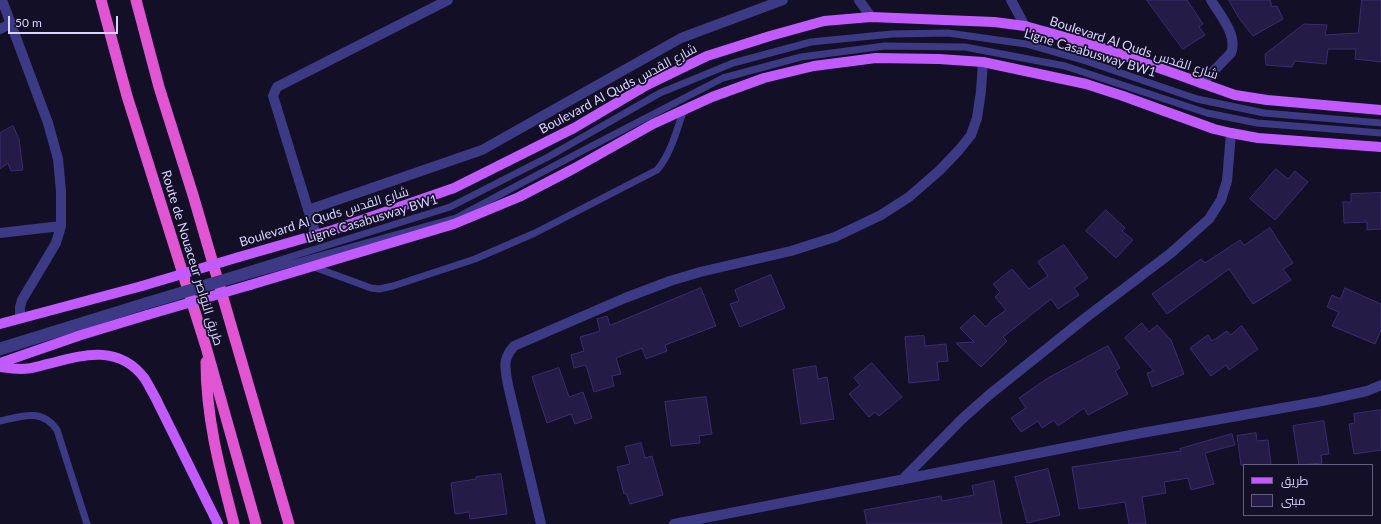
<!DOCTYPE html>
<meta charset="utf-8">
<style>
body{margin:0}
#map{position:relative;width:1381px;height:524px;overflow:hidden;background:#130f26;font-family:Lato,Cairo,sans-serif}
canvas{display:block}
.legend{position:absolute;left:1243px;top:464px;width:130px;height:52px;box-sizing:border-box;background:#130f26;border:1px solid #625e7d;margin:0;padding:5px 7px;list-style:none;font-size:12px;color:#d9d4ff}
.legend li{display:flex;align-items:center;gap:8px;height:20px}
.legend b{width:20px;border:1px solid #625e7d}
.scale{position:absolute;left:8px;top:16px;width:110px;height:18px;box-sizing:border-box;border:2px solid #d9d4ff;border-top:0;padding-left:5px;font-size:12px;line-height:14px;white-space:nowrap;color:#d9d4ff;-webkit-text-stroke:3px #130f26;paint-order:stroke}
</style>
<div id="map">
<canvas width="1381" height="524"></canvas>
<ul class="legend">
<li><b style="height:5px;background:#c25bff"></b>طريق</li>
<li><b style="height:11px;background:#241b47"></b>مبنى</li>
</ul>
<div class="scale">50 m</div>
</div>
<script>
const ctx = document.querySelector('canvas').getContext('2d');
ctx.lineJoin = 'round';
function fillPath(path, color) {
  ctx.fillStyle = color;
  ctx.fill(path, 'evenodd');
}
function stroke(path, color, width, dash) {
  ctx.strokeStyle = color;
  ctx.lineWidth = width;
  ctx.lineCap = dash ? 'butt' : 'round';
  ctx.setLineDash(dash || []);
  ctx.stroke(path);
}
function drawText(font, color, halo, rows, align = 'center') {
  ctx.font = font + ' Lato,Cairo,sans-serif';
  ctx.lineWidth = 3.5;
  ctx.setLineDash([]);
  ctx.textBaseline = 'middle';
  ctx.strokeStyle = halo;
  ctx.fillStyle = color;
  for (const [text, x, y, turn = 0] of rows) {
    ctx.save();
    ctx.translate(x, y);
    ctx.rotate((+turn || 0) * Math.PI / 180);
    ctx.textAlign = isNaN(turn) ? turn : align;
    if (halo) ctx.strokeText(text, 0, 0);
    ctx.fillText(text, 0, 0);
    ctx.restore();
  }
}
const building = new Path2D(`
 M 1147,0 L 1187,0 L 1203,24 L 1199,27 L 1205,35 L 1183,49 Z
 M 1229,0 L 1270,0 L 1272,7 L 1277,6 L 1283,19 L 1253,36 L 1239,18 Z
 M 1362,0 L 1381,0 L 1381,62 L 1355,59 L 1356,49 L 1328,49 L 1326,64 L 1295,61 L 1292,67 L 1266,65 L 1265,54 L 1304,24 L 1327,25 L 1325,35 L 1358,33 Z
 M 13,126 L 19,139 L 23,170 L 11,171 L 8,163 L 0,169 L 0,133 Z
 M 1276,169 L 1288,179 L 1295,171 L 1308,182 L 1275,220 L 1250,199 Z
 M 1381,193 L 1381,229 L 1367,230 L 1367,222 L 1344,223 L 1343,202 L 1351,202 L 1351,194 Z
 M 1106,210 L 1125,228 L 1122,231 L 1133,240 L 1116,258 L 1086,231 Z
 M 1270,228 L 1293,263 L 1283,269 L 1291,280 L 1253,304 L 1229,269 L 1167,314 L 1152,294 L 1201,259 L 1205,263 L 1240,240 L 1244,245 Z
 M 1064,245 L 1088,278 L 1074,288 L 1079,295 L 1058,309 L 1051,299 L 1003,337 L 1007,341 L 981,367 L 956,343 L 974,342 L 960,328 L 974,315 L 986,327 L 992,320 L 1006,310 L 995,297 L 1000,292 L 993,284 L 1012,269 L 1029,289 L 1048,276 L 1038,262 Z
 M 771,275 L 785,308 L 740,327 L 730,304 L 739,301 L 735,290 Z
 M 701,288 L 716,326 L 665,345 L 667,351 L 646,359 L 642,348 L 616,358 L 621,374 L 612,376 L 614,386 L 594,392 L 586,365 L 574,368 L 571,355 L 584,351 L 580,337 L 600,331 L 597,319 L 607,316 L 610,325 Z
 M 1345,288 L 1381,304 L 1381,330 L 1375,344 L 1332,326 L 1339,312 L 1327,307 L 1332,295 L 1340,299 Z
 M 1142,323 L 1149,332 L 1157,325 L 1171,340 L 1184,374 L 1152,387 L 1147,373 L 1154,371 L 1125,338 Z
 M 1242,326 L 1258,349 L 1229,370 L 1226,365 L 1211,376 L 1190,348 L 1208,335 L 1212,341 L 1227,331 L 1230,335 Z
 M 924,336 L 925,346 L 946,344 L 948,361 L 937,362 L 939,380 L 909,383 L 905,337 Z
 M 1108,346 L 1120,368 L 1115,371 L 1128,394 L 1088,415 L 1084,408 L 1058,426 L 1054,420 L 1042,428 L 1038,421 L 1021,432 L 1011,418 L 1026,408 L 1019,398 L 1048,378 Z
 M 872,363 L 902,397 L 879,416 L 875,412 L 869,417 L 849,394 L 860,385 L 854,378 Z
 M 816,366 L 818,379 L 827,377 L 834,419 L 801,424 L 793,370 Z
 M 559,368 L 569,397 L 583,392 L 592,418 L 575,424 L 571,414 L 547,423 L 532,377 Z
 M 706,397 L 712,434 L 699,436 L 700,443 L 671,446 L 665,402 Z
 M 1381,410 L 1381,450 L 1354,454 L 1349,424 L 1355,423 L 1354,414 Z
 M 1324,421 L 1329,454 L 1321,455 L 1322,463 L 1299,465 L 1293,426 Z
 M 1256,433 L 1257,441 L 1268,440 L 1271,465 L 1241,465 L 1237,436 Z
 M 1232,434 L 1235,445 L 1205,453 L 1214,484 L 1191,490 L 1188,478 L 1164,482 L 1166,493 L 1142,497 L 1146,524 L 1129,524 L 1125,502 L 1079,509 L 1072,467 L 1181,451 L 1180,449 Z
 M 641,443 L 645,458 L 652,456 L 663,495 L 630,504 L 626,493 L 624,494 L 617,467 L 630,464 L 625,447 Z
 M 1048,469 L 1060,515 L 1027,523 L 1015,477 Z
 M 501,474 L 507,514 L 470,519 L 469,512 L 455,514 L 451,483 L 476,479 L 476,477 Z
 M 994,481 L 1002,524 L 867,524 L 864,510 L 941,496 L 942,501 L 974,495 L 972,486 Z`);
fillPath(building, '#241b47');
stroke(building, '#3b2d73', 1);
stroke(new Path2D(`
 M 314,267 L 371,288 L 379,289 L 393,286 L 475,259 L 535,233 L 657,170 C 671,154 677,129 684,109
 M 245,271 L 450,207 L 548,157 L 660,93 L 733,63 L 811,42 L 892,34 L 948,33 L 1026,44 L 1086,61 L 1197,99 L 1264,113 L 1381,123
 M 247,276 L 456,218 L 584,150 L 723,78 L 801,57 L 885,46 L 965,47 L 1065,66 L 1207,113 L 1257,123 L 1381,133
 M 0,346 L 145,301
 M 0,352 L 146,306
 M 0,421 C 22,416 42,408 57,430 L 87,524`), '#3d3a85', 7);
stroke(new Path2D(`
 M 2,0 L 48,123 L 58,159 L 61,191 L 61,226 L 56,243 L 22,300 L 20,307 L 20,318
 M 859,0 L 871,17
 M 1011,0 L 1025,26
 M 0,29 L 10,24
 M 1201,84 L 1231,53 C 1238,35 1220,15 1211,0
 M 308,210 L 482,150 L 681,38 L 783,0
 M 0,233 L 61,226
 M 316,235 L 273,96 L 277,87 L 448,0
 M 902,480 L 962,419 L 989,395 L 1084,319 L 1171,253 L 1209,219 L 1221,200 L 1227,181 L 1231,133
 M 541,524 L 508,385 C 505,367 502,360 514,346 L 625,298 L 670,281 L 700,272 L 791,251 L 835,237 L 881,215 L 909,197 L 940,170 L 959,150 L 971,135 L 977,118 L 981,91 L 983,62
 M 674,524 L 1136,434 L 1322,401 L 1367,391 L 1381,385`), '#3d3a85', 10);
stroke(new Path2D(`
 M 239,257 L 333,230 L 454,188 L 574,128 L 647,85 L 707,56 L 770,36 L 824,21 L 871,17 L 994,22 L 1025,26 L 1097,46 L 1235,95 L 1267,100 L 1381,110
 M 250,285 L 454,224 L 519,197 L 573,169 L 653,124 L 712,97 L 764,78 L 814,66 L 876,58 L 939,59 L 983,62 L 1086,84 L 1123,96 L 1214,129 L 1231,133 L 1258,138 L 1381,147
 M 0,324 L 142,286
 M 0,363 L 81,335 L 147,315
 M 0,367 C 7,368 14,369 21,369 C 32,369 42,365 52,363 C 86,354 120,345 145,379 C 148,384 151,390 154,395 L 218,524`), '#c25bff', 10);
stroke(new Path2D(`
 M 101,0 L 127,96 L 206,347 L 256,524
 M 136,0 L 159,87 L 193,195 L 289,524
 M 206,362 C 206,419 220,470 234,524`), '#e055d1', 11);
stroke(new Path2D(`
 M 145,301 L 245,271
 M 146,306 L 247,276`), '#3d3a85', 7);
stroke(new Path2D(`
 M 142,286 L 239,257
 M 147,315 L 250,285`), '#c25bff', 10);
drawText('13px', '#d9d4ff', '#130f26', [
 ["Boulevard Al Quds شارع القدس",1134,48,18],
 ["Ligne Casabusway BW1",1090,53,17],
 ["Boulevard Al Quds شارع القدس",618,89,-28],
 ["Boulevard Al Quds شارع القدس",324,217,-17],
 ["Ligne Casabusway BW1",372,219,-17],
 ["Route de Nouaceur طريق النواصر",192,258,73]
]);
</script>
